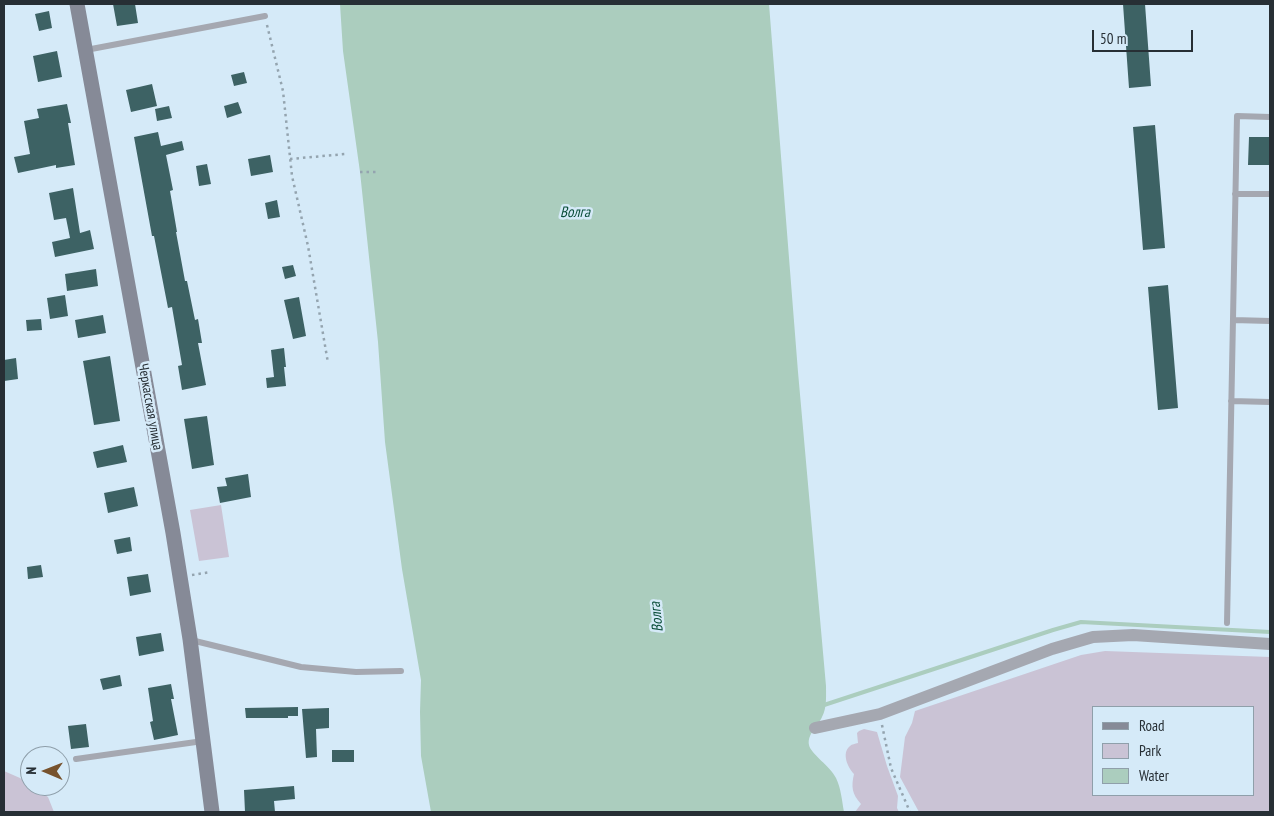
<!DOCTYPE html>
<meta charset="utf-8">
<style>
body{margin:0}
#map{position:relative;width:1274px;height:816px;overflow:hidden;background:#d5eaf8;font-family:"PT Sans Narrow",sans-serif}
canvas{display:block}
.frame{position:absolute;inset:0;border:5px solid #272f35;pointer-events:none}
.legend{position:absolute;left:1092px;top:706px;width:162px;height:90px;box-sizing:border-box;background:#d5eaf8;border:1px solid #8f9faa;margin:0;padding:6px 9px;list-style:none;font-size:15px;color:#272f35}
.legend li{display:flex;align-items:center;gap:10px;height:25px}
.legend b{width:25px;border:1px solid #8f9faa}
.north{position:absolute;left:20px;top:746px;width:50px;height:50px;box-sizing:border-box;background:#d5eaf8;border:1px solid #8f9faa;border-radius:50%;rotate:271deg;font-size:14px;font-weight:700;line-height:20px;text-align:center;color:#272f35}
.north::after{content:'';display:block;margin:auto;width:18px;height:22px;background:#77522d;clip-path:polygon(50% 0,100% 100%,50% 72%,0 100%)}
.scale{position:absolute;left:1092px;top:30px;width:101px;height:22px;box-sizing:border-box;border:2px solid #272f35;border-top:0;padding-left:6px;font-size:15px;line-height:18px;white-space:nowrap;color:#272f35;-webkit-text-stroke:4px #d5eaf8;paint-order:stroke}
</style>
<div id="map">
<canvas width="1274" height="816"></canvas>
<div class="frame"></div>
<ul class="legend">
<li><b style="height:6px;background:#868a97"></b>Road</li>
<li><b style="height:14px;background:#cac3d5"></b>Park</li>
<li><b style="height:14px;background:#abcdbe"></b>Water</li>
</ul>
<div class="north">N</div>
<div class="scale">50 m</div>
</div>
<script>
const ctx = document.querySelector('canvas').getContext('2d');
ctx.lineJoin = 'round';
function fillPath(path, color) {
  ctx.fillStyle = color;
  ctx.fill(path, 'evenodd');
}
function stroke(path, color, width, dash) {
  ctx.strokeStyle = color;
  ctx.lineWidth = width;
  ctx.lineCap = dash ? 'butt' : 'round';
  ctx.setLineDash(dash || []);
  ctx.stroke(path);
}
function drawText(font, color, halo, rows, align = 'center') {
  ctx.font = font + ' "PT Sans Narrow",sans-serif';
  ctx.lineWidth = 5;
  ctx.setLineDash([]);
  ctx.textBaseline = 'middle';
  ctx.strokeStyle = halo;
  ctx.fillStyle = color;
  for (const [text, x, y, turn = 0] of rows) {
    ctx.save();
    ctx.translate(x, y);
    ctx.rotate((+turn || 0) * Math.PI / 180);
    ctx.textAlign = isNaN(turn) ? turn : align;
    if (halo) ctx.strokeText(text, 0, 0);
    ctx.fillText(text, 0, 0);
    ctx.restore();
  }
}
fillPath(new Path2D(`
 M 221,505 L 229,557 L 199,561 L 190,510 Z
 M 1105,651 L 1270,657 L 1270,812 L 919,812 L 900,777 L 905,737 L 912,723 L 915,711 L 1081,655 ZM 1093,707 L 1253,707 L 1253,795 L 1093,795 Z
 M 864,729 L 877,732 L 887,766 L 898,796 L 897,808 L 899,812 L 855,812 L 861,804 C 852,794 851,787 854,774 C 848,768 841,753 850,746 C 852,744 855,744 858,743 L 857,733 L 859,731 Z
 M 4,771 L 20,778 L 48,797 L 54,812 L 4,812 Z`), '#cac3d5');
fillPath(new Path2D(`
 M 340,4 L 769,4 L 798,372 L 826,686 C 826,696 827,708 822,717 C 818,726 807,734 809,745 C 810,753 831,767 836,778 C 841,788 842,801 844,812 L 431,812 L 421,756 L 420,712 L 421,680 L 402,569 L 385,442 L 378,342 L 360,172 L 343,51 Z`), '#abcdbe');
stroke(new Path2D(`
 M 821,706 L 1053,630 L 1081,622 L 1270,632`), '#abcdbe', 4);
fillPath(new Path2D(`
 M 113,4 L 135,4 L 138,23 L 117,26 Z
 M 1123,4 L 1145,4 L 1151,86 L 1129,88 Z
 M 49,11 L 52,28 L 39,31 L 35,14 Z
 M 57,51 L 62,77 L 38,82 L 33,56 Z
 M 244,72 L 247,83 L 234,86 L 231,75 Z
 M 152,84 L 157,106 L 131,112 L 126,90 Z
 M 238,102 L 242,113 L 227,118 L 224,106 Z
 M 67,104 L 71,123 L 68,123 L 75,165 L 56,168 L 56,165 L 18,173 L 14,157 L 30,154 L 24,121 L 39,118 L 37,109 Z
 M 169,106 L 172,118 L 157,121 L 155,109 Z
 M 1155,125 L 1165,248 L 1143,250 L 1133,127 Z
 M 158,132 L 161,146 L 182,141 L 184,150 L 166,155 L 173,190 L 170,191 L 177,232 L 176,232 L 185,281 L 187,281 L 195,320 L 198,319 L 202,343 L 198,343 L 206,385 L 182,390 L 178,366 L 182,365 L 172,307 L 168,308 L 154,236 L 152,236 L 134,137 Z
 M 1249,137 L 1270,137 L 1270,165 L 1248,165 Z
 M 270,155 L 273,172 L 251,176 L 248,159 Z
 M 207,164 L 211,184 L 199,186 L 196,166 Z
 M 73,188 L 80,233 L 90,230 L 94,249 L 55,257 L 52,242 L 70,238 L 66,218 L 54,220 L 49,193 Z
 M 277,200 L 280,217 L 268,219 L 265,203 Z
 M 293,265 L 296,276 L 285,279 L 282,267 Z
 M 96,269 L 98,286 L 67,291 L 65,274 Z
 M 1168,285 L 1178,408 L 1158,410 L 1148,287 Z
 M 65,295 L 68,316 L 50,319 L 47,298 Z
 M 299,297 L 306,336 L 293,339 L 284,300 Z
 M 103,315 L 106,333 L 78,338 L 75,320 Z
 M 41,319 L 42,330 L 27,331 L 26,320 Z
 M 284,348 L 286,367 L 284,367 L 286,386 L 267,388 L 266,378 L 274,377 L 271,350 Z
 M 110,356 L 120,421 L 94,425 L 83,361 Z
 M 16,358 L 18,379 L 4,381 L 4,360 Z
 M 207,416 L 214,465 L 192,469 L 184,419 Z
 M 123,445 L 127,462 L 97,468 L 93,452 Z
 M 248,474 L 251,497 L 220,503 L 217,487 L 227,486 L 225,478 Z
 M 134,487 L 138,506 L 108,513 L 104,493 Z
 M 130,537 L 132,551 L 117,554 L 114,540 Z
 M 41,565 L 43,577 L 28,579 L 27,567 Z
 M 148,574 L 151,592 L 130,596 L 127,577 Z
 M 161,633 L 164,651 L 139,656 L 136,637 Z
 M 120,675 L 122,686 L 103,690 L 100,679 Z
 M 171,684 L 174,699 L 171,699 L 178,735 L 154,740 L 150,722 L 153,721 L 148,688 Z
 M 298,707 L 298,716 L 288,716 L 288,718 L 246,718 L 245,708 Z
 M 329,708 L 329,728 L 316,729 L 317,757 L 306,758 L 302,709 Z
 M 86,724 L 89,747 L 71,749 L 68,726 Z
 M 332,750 L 354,750 L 354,762 L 332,762 Z
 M 294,786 L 295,799 L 274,801 L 275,812 L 245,812 L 244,790 Z`), '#3d6264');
stroke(new Path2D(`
 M 267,25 L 283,91 L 292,176 L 308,246 L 328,363
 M 290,159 L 345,154
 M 360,172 L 378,172
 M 192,575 L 211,572
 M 882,725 L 891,768 L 910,812`), '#94a4af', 2.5, [2.5, 4]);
stroke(new Path2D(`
 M 86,50 L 265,16
 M 1235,194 L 1270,194
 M 1233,320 L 1270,321
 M 1231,401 L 1270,402
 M 1227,623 L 1237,116 L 1270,117
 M 191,640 L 301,667 L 356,672 L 401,671
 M 76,759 L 203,741`), '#a5a8b1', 6);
stroke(new Path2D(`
 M 815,728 L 880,714 L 1052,649 L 1093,637 L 1133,635 L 1270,644`), '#a5a8b1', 12);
stroke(new Path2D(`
 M 77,4 L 173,533 L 190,639 L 212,812`), '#868a97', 15);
drawText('14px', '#272f35', '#d5eaf8', [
 ["Черкасская улица",150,407,80]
]);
drawText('italic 15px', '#0b4e3a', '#d5eaf8', [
 ["Волга",575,213],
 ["Волга",657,617,-96]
]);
</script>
